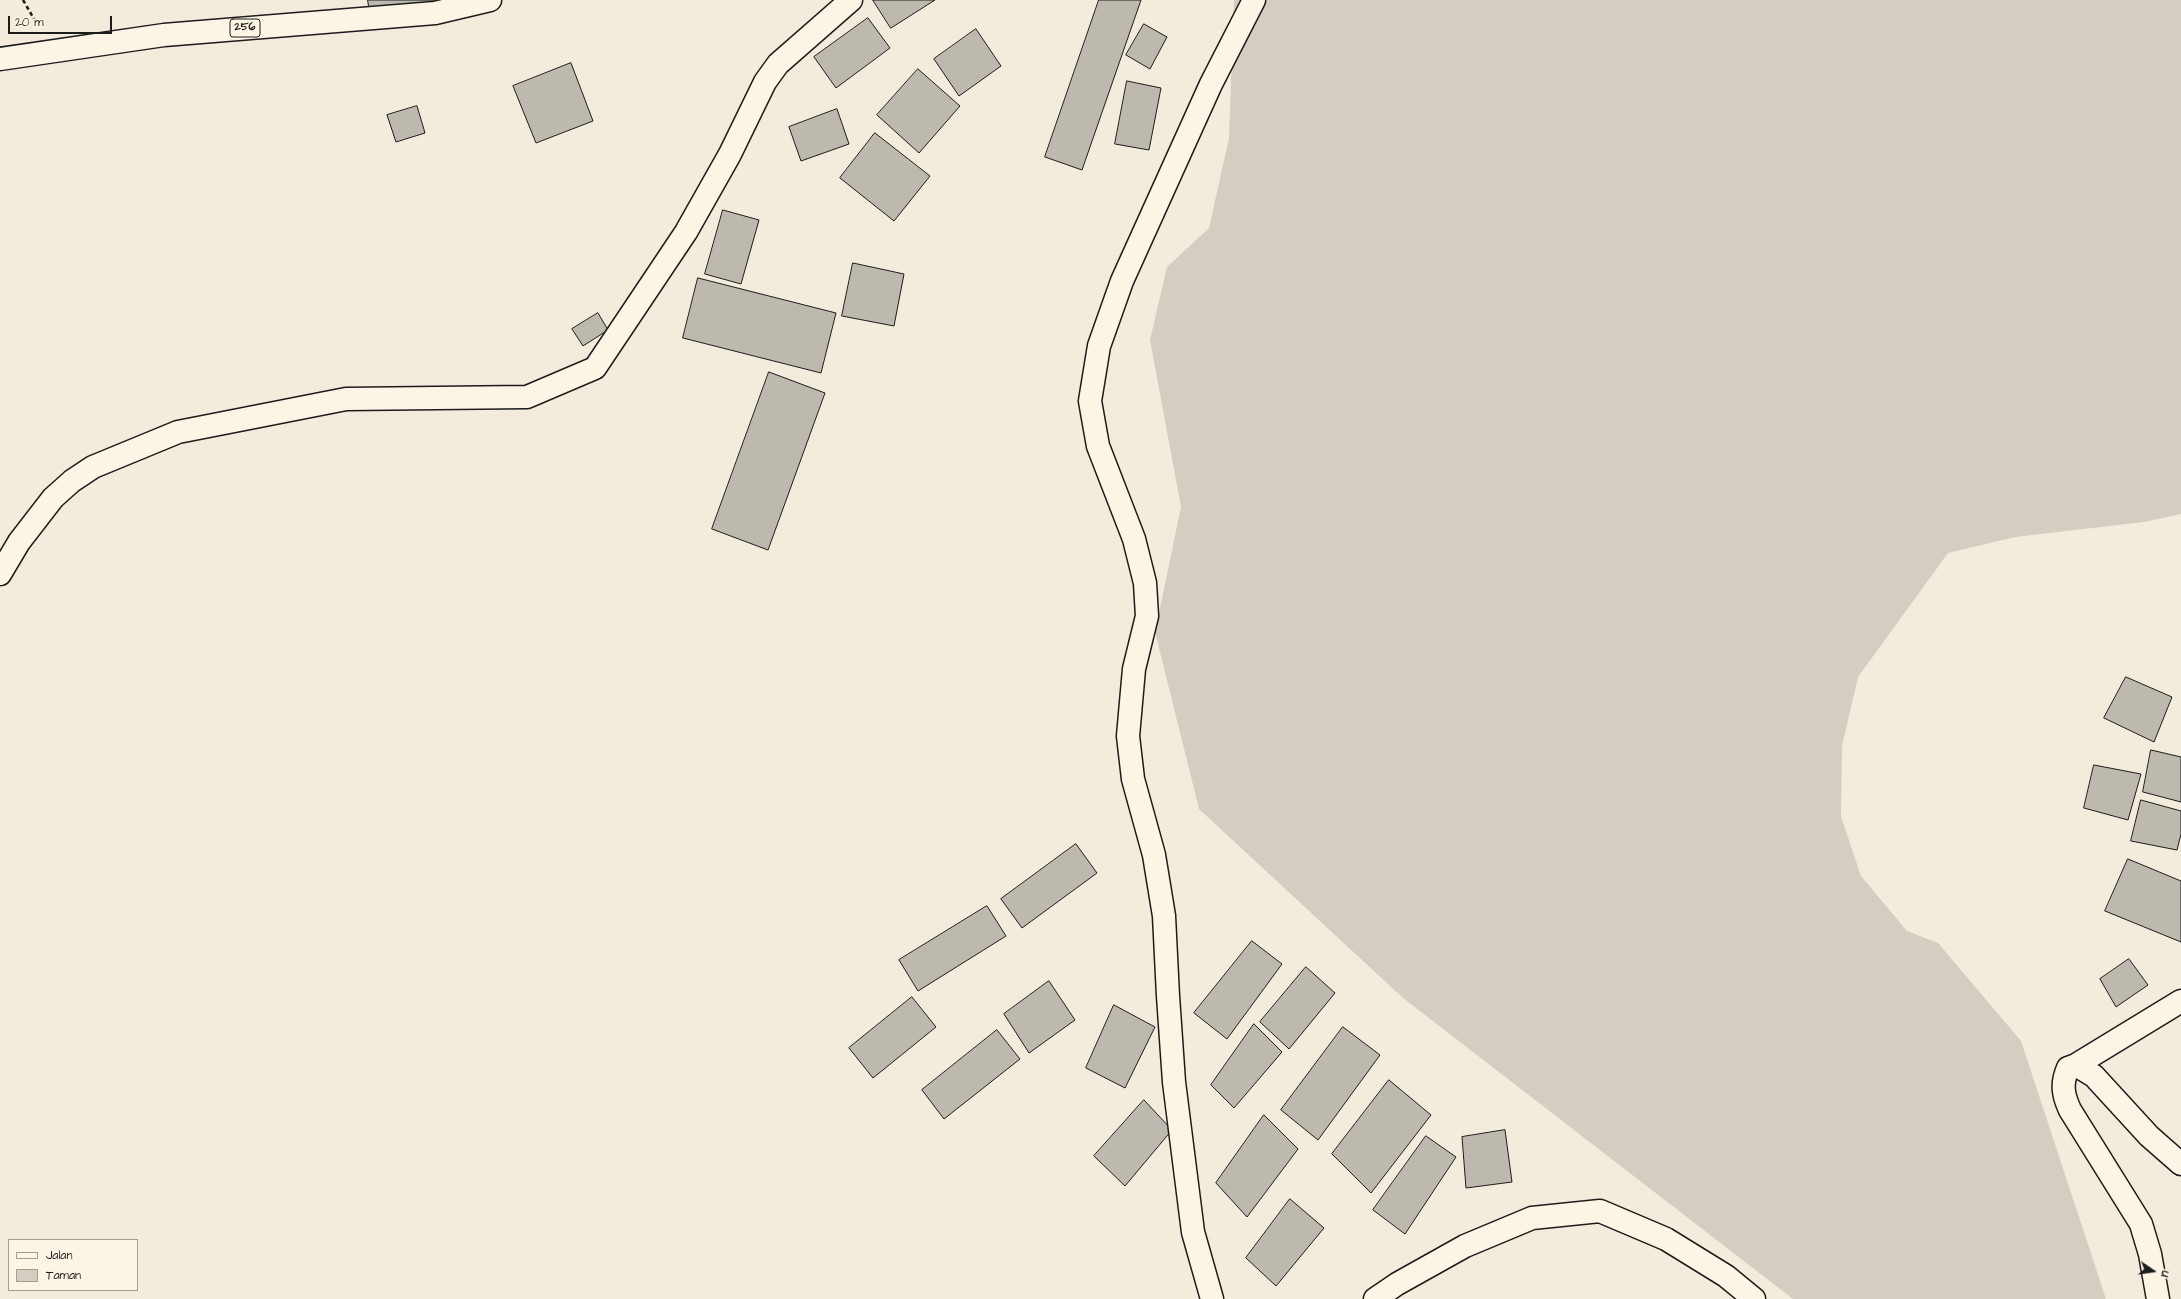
<!DOCTYPE html>
<style>
body{margin:0}
#map{position:relative;width:2181px;height:1299px;overflow:hidden;background:#f3ecdd;font-family:"Architects Daughter",sans-serif}
canvas{display:block}
.legend{position:absolute;left:8px;top:1239px;width:130px;height:52px;box-sizing:border-box;background:#fcf5e5;border:1px solid #a29e95;margin:0;padding:5px 7px;list-style:none;font-size:12px;color:#1c1c1c}
.legend li{display:flex;align-items:center;gap:8px;height:20px}
.legend b{width:20px;border:1px solid #a29e95}
.north{position:absolute;left:2133px;top:1251px;width:40px;height:40px;-webkit-text-stroke:3px #fcf5e5;paint-order:stroke;rotate:103deg;font-size:11px;font-weight:700;line-height:16px;text-align:center;color:#1c1c1c}
.north::after{content:'';display:block;margin:auto;width:14px;height:18px;background:#1c1c1c;clip-path:polygon(50% 0,100% 100%,50% 72%,0 100%)}
.scale{position:absolute;left:8px;top:16px;width:104px;height:18px;box-sizing:border-box;border:2px solid #1c1c1c;border-top:0;padding-left:5px;font-size:12px;line-height:14px;white-space:nowrap;color:#1c1c1c;-webkit-text-stroke:3px #fcf5e5;paint-order:stroke}
</style>
<div id="map">
<canvas width="2181" height="1299"></canvas>
<ul class="legend">
<li><b style="height:5px;background:#fcf5e5"></b>Jalan</li>
<li><b style="height:11px;background:#d3cec1"></b>Taman</li>
</ul>
<div class="north">U</div>
<div class="scale">20 m</div>
</div>
<script>
const ctx = document.querySelector('canvas').getContext('2d');
ctx.lineJoin = 'round';
function fillPath(path, color) {
  ctx.fillStyle = color;
  ctx.fill(path, 'evenodd');
}
function stroke(path, color, width, dash) {
  ctx.strokeStyle = color;
  ctx.lineWidth = width;
  ctx.lineCap = dash ? 'butt' : 'round';
  ctx.setLineDash(dash || []);
  ctx.stroke(path);
}
function drawText(font, color, halo, rows, align = 'center') {
  ctx.font = font + ' "Architects Daughter",sans-serif';
  ctx.lineWidth = 3.5;
  ctx.setLineDash([]);
  ctx.textBaseline = 'middle';
  ctx.strokeStyle = halo;
  ctx.fillStyle = color;
  for (const [text, x, y, turn = 0] of rows) {
    ctx.save();
    ctx.translate(x, y);
    ctx.rotate((+turn || 0) * Math.PI / 180);
    ctx.textAlign = isNaN(turn) ? turn : align;
    if (halo) ctx.strokeText(text, 0, 0);
    ctx.fillText(text, 0, 0);
    ctx.restore();
  }
}
fillPath(new Path2D(`
 M 1234,0 L 2181,0 L 2181,514 L 2144,522 L 2015,537 L 1948,553 L 1858,677 L 1842,746 L 1841,816 L 1861,876 L 1907,931 L 1938,943 L 2021,1041 L 2106,1299 L 1793,1299 L 1403,998 L 1199,809 L 1155,632 L 1181,507 L 1150,340 L 1167,267 L 1209,228 L 1229,138 Z`), '#d3cec1');
const building = new Path2D(`
 M 368,0 L 442,0 L 370,13 Z
 M 873,0 L 935,0 L 891,28 Z
 M 1099,0 L 1141,0 L 1082,170 L 1045,157 Z
 M 868,18 L 890,48 L 836,88 L 814,57 Z
 M 1144,24 L 1167,37 L 1150,69 L 1126,55 Z
 M 976,29 L 1001,66 L 959,96 L 934,59 Z
 M 571,63 L 593,121 L 536,143 L 513,86 Z
 M 918,69 L 960,106 L 919,153 L 877,115 Z
 M 1127,81 L 1161,88 L 1149,150 L 1115,144 Z
 M 417,106 L 425,133 L 396,142 L 387,115 Z
 M 837,109 L 849,144 L 801,161 L 789,127 Z
 M 875,133 L 930,176 L 894,221 L 840,178 Z
 M 723,210 L 759,220 L 741,284 L 705,274 Z
 M 853,263 L 904,274 L 894,326 L 842,316 Z
 M 698,278 L 836,313 L 821,373 L 683,338 Z
 M 598,313 L 608,330 L 583,346 L 572,329 Z
 M 769,372 L 825,393 L 768,550 L 712,529 Z
 M 2126,677 L 2172,697 L 2154,742 L 2104,718 Z
 M 2151,750 L 2181,757 L 2181,802 L 2143,792 Z
 M 2094,765 L 2141,774 L 2128,820 L 2084,808 Z
 M 2141,800 L 2181,811 L 2181,834 L 2177,850 L 2131,841 Z
 M 1076,844 L 1097,873 L 1022,928 L 1001,899 Z
 M 2128,859 L 2181,881 L 2181,942 L 2105,911 Z
 M 987,906 L 1006,936 L 918,991 L 899,960 Z
 M 1252,941 L 1282,964 L 1227,1039 L 1194,1013 Z
 M 2129,959 L 2148,985 L 2116,1007 L 2100,979 Z
 M 1306,967 L 1335,993 L 1289,1049 L 1260,1022 Z
 M 1049,981 L 1075,1020 L 1029,1053 L 1004,1014 Z
 M 912,997 L 936,1027 L 873,1078 L 849,1048 Z
 M 1114,1005 L 1155,1027 L 1125,1088 L 1086,1068 Z
 M 1254,1024 L 1282,1052 L 1234,1108 L 1211,1085 Z
 M 1343,1027 L 1380,1055 L 1318,1140 L 1281,1110 Z
 M 997,1030 L 1020,1059 L 944,1119 L 922,1090 Z
 M 1389,1080 L 1431,1115 L 1371,1193 L 1332,1154 Z
 M 1144,1100 L 1172,1130 L 1125,1186 L 1094,1156 Z
 M 1264,1115 L 1298,1149 L 1247,1217 L 1216,1183 Z
 M 1505,1130 L 1512,1182 L 1466,1188 L 1462,1137 Z
 M 1426,1136 L 1456,1157 L 1405,1234 L 1373,1210 Z
 M 1290,1199 L 1324,1228 L 1276,1286 L 1246,1258 Z`);
fillPath(building, '#beb9ae');
stroke(building, '#1c1c1c', 1);
const minor = new Path2D(`
 M 0,574 L 19,542 L 53,498 L 72,481 L 93,467 L 178,432 L 346,399 L 527,397 L 595,368 L 686,232 L 730,154 L 765,82 L 778,64 L 851,0
 M 2076,1065 L 2094,1076 L 2149,1136 L 2181,1164
 M 1212,1299 L 1193,1232 L 1174,1082 L 1168,996 L 1164,916 L 1154,855 L 1133,779 L 1128,736 L 1134,669 L 1147,616 L 1145,583 L 1134,539 L 1098,446 L 1090,401 L 1099,346 L 1122,281 L 1211,84 L 1254,0
 M 1375,1299 L 1397,1284 L 1465,1246 L 1532,1218 L 1600,1211 L 1666,1239 L 1726,1276 L 1754,1299
 M 2158,1299 L 2150,1254 L 2141,1224 L 2070,1110 C 2063,1095 2061,1084 2068,1068 L 2076,1065 L 2181,1001`);
const major = new Path2D(`
 M 0,59 L 164,35 L 435,13 L 490,0`);
stroke(minor, '#1c1c1c', 25);
stroke(major, '#1c1c1c', 25);
stroke(new Path2D(`
 M 23,0 L 37,24`), '#1c1c1c', 2.5, [4, 3]);
stroke(minor, '#fcf5e5', 22);
stroke(major, '#fcf5e5', 22);
for (const [x, y, w] of [
 [245,28,30]
]) {
  const box = new Path2D();
  box.roundRect(x - w / 2, y - 9, w, 18, 3);
  ctx.fillStyle = '#fcf5e5';
  ctx.fill(box);
  stroke(box, '#1c1c1c', 1);
}
drawText('bold 11px', '#1c1c1c', null, [
 ["256",245,28]
]);
</script>
